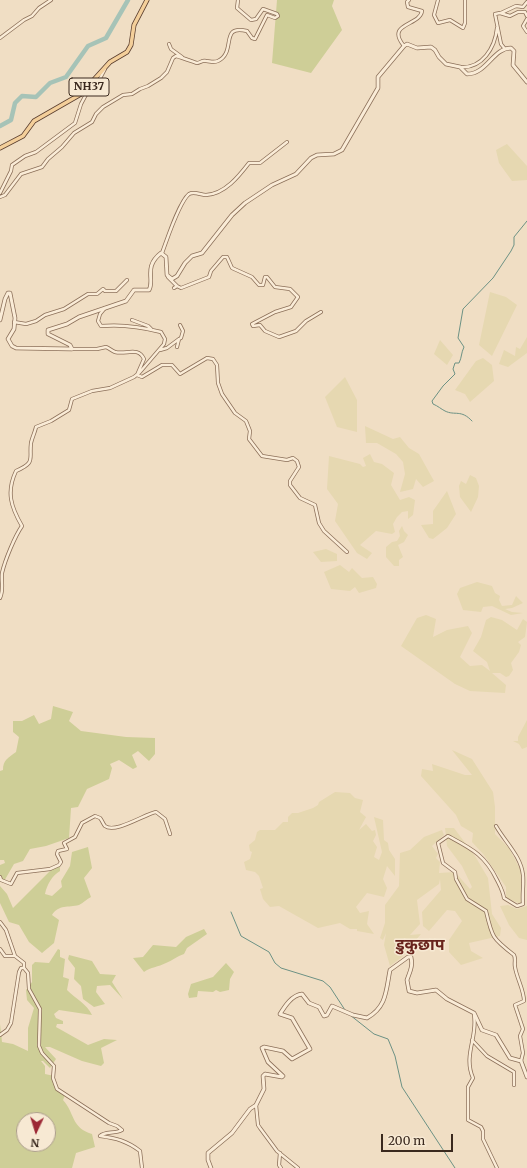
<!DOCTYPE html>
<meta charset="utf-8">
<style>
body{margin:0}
#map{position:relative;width:527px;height:1168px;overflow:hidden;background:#f0dec4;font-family:Merriweather,serif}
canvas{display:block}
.north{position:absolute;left:16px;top:1112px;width:40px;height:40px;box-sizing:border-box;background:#f7e9d3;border:1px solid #ab9c8b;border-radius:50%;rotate:184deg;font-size:11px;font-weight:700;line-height:16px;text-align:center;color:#3a291e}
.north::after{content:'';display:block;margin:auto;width:14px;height:18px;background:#9c2734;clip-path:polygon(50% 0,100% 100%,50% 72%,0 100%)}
.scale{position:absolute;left:381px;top:1134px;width:72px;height:18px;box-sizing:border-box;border:2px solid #3a291e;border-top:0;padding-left:5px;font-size:12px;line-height:14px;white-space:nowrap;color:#3a291e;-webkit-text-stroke:3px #f7e9d3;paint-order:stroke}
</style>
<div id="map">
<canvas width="527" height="1168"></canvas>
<div class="north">N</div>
<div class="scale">200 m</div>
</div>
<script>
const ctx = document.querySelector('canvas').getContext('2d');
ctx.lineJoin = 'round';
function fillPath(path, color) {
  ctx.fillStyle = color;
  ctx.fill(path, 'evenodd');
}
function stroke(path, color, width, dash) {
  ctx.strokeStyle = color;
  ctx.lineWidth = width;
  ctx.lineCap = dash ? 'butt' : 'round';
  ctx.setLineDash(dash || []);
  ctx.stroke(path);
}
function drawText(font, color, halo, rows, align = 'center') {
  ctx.font = font + ' Merriweather,"Noto Sans Devanagari",serif';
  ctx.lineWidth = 3;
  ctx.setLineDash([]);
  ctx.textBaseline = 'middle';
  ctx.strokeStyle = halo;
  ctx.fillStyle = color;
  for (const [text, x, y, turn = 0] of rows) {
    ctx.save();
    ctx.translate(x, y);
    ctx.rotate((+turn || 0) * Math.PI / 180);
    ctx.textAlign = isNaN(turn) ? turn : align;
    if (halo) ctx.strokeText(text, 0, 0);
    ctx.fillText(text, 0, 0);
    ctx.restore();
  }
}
fillPath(new Path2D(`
 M 507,144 L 527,166 L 527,180 L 512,181 L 499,163 L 496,150 Z
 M 490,292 L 506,297 L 517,305 L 492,356 L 479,345 Z
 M 527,337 L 527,353 L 508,367 L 499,364 L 504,350 L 515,356 L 516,347 L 520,349 Z
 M 440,340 L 453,355 L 447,365 L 434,354 Z
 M 483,358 L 492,365 L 494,381 L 470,402 L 465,394 L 455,390 L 476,361 Z
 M 345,377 L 357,400 L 357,432 L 337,427 L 325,397 Z
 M 365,426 L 393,439 L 400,437 L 409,448 L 419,454 L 434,481 L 423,487 L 416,479 L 413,489 L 400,492 L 405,474 L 403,462 L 396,454 L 377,443 L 366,443 Z
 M 370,454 L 374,462 L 382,464 L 394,473 L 391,485 L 400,500 L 409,497 L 415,500 L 413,515 L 408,519 L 408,511 L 402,512 L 397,517 L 393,524 L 395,532 L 392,534 L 376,531 L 360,545 L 372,553 L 367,559 L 357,553 L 335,521 L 338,504 L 327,489 L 329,456 L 360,464 L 363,467 L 366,466 L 363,458 Z
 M 470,475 L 476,478 L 479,486 L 478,497 L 471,512 L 460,497 L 459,486 L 461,481 L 466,484 Z
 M 447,491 L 456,514 L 447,528 L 433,539 L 429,538 L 421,525 L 433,524 L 433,511 Z
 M 402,526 L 404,531 L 408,535 L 404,542 L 398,545 L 403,557 L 399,560 L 399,566 L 394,566 L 386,557 L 386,547 L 392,542 L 397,541 L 400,536 L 399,531 Z
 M 326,549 L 337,554 L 337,561 L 321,562 L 313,552 Z
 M 340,565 L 349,572 L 352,568 L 362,578 L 373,577 L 377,584 L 376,588 L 359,593 L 355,587 L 350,591 L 331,589 L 324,572 Z
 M 477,582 L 492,586 L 495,593 L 500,596 L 499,600 L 502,606 L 512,605 L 516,596 L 523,603 L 512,608 L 505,609 L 512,612 L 523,613 L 511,615 L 492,606 L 483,607 L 481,612 L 463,610 L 457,594 L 460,588 Z
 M 426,615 L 436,619 L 433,637 L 447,630 L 468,626 L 472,633 L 460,657 L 470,666 L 482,665 L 490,671 L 487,662 L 473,651 L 481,637 L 486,620 L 491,617 L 502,620 L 517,630 L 523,619 L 527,622 L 525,637 L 518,642 L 521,645 L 519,652 L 511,663 L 513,670 L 509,676 L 506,677 L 500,673 L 492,673 L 506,685 L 505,693 L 470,691 L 455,684 L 401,646 L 417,618 Z
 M 527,720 L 527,747 L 522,749 L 519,744 L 513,741 L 518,741 L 518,737 Z
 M 452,750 L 472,759 L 493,792 L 495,807 L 495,834 L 509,848 L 521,871 L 521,904 L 506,898 L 506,887 L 484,855 L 472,842 L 473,833 L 461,826 L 456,815 L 421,776 L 422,769 L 433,771 L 432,764 L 465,775 L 472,775 Z
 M 335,792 L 350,793 L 355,798 L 363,800 L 360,812 L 366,817 L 359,830 L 366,824 L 372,831 L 375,830 L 376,835 L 373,841 L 377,847 L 374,857 L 379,860 L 382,852 L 374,817 L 383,820 L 384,840 L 388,843 L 389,850 L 395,859 L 395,876 L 387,866 L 383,879 L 387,888 L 384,897 L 367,893 L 356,907 L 360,913 L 369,911 L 367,924 L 374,934 L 357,931 L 357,929 L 350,929 L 340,923 L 318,928 L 279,906 L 270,907 L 263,899 L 260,889 L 263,888 L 259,876 L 255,872 L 246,870 L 244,862 L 250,859 L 252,852 L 250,851 L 249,845 L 255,840 L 257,832 L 260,830 L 275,830 L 283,822 L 288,822 L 288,817 L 292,813 L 298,813 L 313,808 L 318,805 L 319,802 Z
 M 445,828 L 454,828 L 475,856 L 488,878 L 492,914 L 501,928 L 500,936 L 469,943 L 471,951 L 483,958 L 461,965 L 449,952 L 449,940 L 462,921 L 455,911 L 447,910 L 429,931 L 423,926 L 422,912 L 441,890 L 440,879 L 439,884 L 417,900 L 420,924 L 410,935 L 421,934 L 402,957 L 390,966 L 384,945 L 386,933 L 383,940 L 380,938 L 385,923 L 385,905 L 399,886 L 400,853 L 410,850 L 424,837 L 442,830 L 444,835 L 432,846 L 438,854 L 436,858 L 440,862 L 439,873 L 455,872 L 470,889 L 472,887 L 462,866 L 447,846 Z
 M 508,905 L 517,909 L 527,906 L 527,940 L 519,938 L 509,925 L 500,906 Z`), '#e6d8b1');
fillPath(new Path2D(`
 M 277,0 L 334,0 L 332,6 L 342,30 L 311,73 L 272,63 Z
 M 53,706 L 73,712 L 69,721 L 81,731 L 126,737 L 155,738 L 155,754 L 149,761 L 138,751 L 132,755 L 137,767 L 133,769 L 119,760 L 110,764 L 112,768 L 109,779 L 87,789 L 78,807 L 71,808 L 69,838 L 46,846 L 30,849 L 23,861 L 14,864 L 3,883 L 0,881 L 0,865 L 5,863 L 4,860 L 0,860 L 0,771 L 3,770 C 3,760 8,758 16,752 L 19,737 L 13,732 L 13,721 L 22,721 L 34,715 L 39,724 L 51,719 Z
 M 88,847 L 92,868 L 84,878 L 91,897 C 87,899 83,903 79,905 C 68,908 59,904 52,915 L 59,920 L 54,943 L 42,953 L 29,942 L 19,925 L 9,922 L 0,903 L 0,886 L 7,894 L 13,908 L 51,870 L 60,865 L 60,871 C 52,876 47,884 45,894 L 52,896 L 62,887 L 61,881 L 70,866 L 72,852 Z
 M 204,929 L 207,934 L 187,948 L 184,954 C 177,956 172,961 166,963 C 158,967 151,967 144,972 L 133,958 L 143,957 L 153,945 L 176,947 L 186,937 Z
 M 58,949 L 60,950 L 60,957 L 65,959 L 63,977 L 69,979 L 67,990 C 76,999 87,1004 92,1015 L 59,1010 L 54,1014 L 56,1018 L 63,1021 L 63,1024 L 57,1024 L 56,1027 L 88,1045 L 104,1039 L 117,1040 L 101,1048 L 104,1063 L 101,1066 L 82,1061 L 50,1047 L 45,1047 L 56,1059 L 50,1068 L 43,1061 L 41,1061 L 45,1066 L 45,1074 L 54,1076 L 54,1083 L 56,1090 L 65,1095 L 63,1100 C 75,1113 71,1128 92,1134 L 95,1147 L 76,1153 L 72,1168 L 0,1168 L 0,1024 L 2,1042 L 13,1044 L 28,1051 L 28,1028 L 34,1008 L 27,1000 L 26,990 L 32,982 L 32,965 L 35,962 L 49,963 ZM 24,1120 L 48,1120 L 48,1144 L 24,1144 Z
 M 69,955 L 92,961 L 100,974 L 116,975 L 112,982 L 123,999 L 110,985 L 97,986 L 96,992 L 105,1004 L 94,1007 L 83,999 L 81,986 L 74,979 L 75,968 L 68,959 Z
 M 226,963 L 234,972 L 230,979 L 229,990 L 220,992 L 216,990 L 213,992 L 198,991 L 197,997 L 189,998 L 188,994 L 191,984 L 213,977 Z`), '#cece97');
stroke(new Path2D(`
 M 472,421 C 461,409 455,416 445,411 C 441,409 438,406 433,404 L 432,401 L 443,386 L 455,374 L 453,369 L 455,363 L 459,363 C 462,357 461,353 464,347 L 458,338 L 463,309 L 493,278 L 511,251 L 514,245 L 514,237 L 527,221
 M 231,912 L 241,936 L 269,952 L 275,963 L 281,968 L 323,981 L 330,987 L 345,1010
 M 350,1015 L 374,1034 L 388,1039 L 395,1056 L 402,1087 L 455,1168`), '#6c9184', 1);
stroke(new Path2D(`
 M 0,126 L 11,120 L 15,103 L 22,96 L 36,97 L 50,83 L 66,77 L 88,46 L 106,38 L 128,0`), '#a6c3b7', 4.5);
const minor = new Path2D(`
 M 438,0 L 434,15 L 438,23 L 450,20 L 463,28 L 465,23 L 465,0
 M 501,13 L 516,6 L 523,7 L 527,2
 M 527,19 L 523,26 L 527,32
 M 0,38 L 24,20 L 32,16 L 39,8 L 51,0
 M 169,44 L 171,49 L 182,57
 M 404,46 C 385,23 420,26 422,11 L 408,7 L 407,2 L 409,0
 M 505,49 L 501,44 L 495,14 L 500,13 L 510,16 L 518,12 L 525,12 L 527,16
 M 460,67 C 482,69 495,48 497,28
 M 0,193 L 11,171 L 12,165 L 25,156 L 36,152 L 75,123 L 81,104 L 89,89 L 98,82 L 105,69
 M 0,197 L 5,195 L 21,174 L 42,167 L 48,159 L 62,147 L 74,133 L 92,122 L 96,114 L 103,107 L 123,95 L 132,94 L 140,89 L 148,86 L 161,78 L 167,72 L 173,58 L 176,56 C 180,57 194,62 197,63 C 200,63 202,60 206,61 C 210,61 213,63 218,61 C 237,52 219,24 247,31 L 252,38 L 255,39 L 267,15 L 275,18 L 278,16 L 277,14 L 263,9 L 256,19 L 251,20 L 237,8 L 238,0
 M 162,253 C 167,240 179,202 189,194 C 194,191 201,195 206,195 C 225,194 239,176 249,163 L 260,163 L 287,142
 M 168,277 L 177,286 L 174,288
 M 177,286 L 181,288 L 209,277 L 211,271 L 223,257 L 227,257 L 232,268 L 252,277 L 259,285 L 263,285 L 265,277 L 267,277 L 275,287 L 290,289 L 298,297 L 291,307 L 275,312 L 252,324 L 253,326 L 260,325 L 265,331 L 279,337 L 296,331 L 306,321 L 321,312
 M 132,320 L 148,326 L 151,329
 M 14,322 L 26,324 L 36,321 L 45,315 L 64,309 L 88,294 L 97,294 L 103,289 L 105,291 L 116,291 L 127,280
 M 179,339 L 181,338 L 183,331 L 180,325
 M 72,349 L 97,349 L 106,347 C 109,348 112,351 115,352 C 126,355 138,346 144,359 L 137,375 L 142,377 L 162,365 L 172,365 L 180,374 L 207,358 L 213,359 L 217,365 L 218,383 L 222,394 L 235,413 L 246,421 L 250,431 L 249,439 L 262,456 L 287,460 L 293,458 L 297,461 L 299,467 L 290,481 L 290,485 L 300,498 L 315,505 L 319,523 L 324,531 L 347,552
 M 160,350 L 167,348 L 179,339 L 177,347
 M 0,598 C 4,590 1,582 2,573 C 5,560 15,536 22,526 C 11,507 6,492 16,471 C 36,462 29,460 31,443 C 32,438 35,432 36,427 L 51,421 L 69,410 L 72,399 L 92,391 L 110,388 L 134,377 L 140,372 L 164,344 L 165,339 L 161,332 C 142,327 122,324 101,326 L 98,321 L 100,314 L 105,308
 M 496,826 C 505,842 521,856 523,875 C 524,884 522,894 523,904 L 517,906 L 504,898 C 503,891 500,886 497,880 C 485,855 472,849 448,836 L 438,843 L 443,863 L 455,872 L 456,879 L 467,899 L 486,911 C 492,937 492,938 514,955 C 516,959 514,963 515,967 C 517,979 524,990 524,1001 L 515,1005 L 523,1029 L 520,1036 L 523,1053 L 521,1061
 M 0,877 L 1,880 L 11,884 L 17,873 L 50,869 L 59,865 L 61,862 L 57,854 L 58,851 L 67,849 L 64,843 L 75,837 L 82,823 L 95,816 L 100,818 C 102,820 103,824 105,826 C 115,834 145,814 156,812 L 165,819 L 170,834
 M 0,922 L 6,930 L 15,956 L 24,963 L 24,968
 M 0,949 L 5,956 L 15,956
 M 474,1015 C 478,1037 463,1055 473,1078 L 468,1087 L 468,1120 L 481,1127 L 483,1131 L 483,1139 L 497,1168
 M 0,1035 L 7,1030 L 11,1023 L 19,972 L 21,968 L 24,968 L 28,973 L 29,989 L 40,1009 L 39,1046 L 42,1053 L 54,1066 L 53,1078 L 57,1089 L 109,1123 L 117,1126 L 122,1130 C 115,1134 105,1131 100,1136 C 116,1138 127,1141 140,1151 L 142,1168
 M 472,1040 L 487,1056 L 514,1072 L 514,1085
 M 256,1105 L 258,1125 L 260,1128 L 277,1151 L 298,1168
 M 280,1153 L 279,1165 L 281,1168`);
const tertiary = new Path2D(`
 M 0,320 L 5,299 L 8,293 L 10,293 L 15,318 L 14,329 L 8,339 L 12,346 L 16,348 L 72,349 L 70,345 L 48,334 L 48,330 L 67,324 L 79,317 L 126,301 L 134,290 L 149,290 C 155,280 143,267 161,253 L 166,257 L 167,275 L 172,279 L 177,276 L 185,263 L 192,256 L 202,253 L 232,215 L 245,203 L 272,185 L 296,174 L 311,158 L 317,155 L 334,154 L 342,150 L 378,88 L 378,77 L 404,46 L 407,44 L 417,48 L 431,47 L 435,50 L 439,57 L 446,64 L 460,67 L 467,74 C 487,74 493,48 511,48 L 514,51 L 513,65 L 527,82
 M 211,1168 L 208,1160 L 208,1153 L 232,1133 L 250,1109 L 256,1105 L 264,1089 L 263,1076 L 265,1074 L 282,1077 L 283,1076 L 268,1062 L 262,1048 L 264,1047 L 283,1051 L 292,1059 L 310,1049 L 292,1018 L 280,1014 C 285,1006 292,995 302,994 L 309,1003 L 319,1007 L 324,1016 L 327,1015 L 332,1006 L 353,1015 L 367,1018 C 387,1007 386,990 390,970 L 408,957 L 411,957 C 413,967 410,971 407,980 L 409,991 L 417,993 L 436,990 L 447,999 L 474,1013 L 482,1030 L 496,1035 L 510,1058 L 521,1061 L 527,1077`);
const primary = new Path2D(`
 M 0,148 L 23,136 L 34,121 L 81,94 L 110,62 L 127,52 L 131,45 L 134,25 L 147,0`);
stroke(minor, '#8b6f59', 4);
stroke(tertiary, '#8b6f59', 4.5);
stroke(primary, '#593d2e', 5);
stroke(minor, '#faecd7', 2.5);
stroke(tertiary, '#faecd7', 3);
stroke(primary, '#f4cf9a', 3.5);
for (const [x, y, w] of [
 [89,87,40]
]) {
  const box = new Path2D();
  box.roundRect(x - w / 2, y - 9, w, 18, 3);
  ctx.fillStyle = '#f7e9d3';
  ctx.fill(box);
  stroke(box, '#3a291e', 1);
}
drawText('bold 11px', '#3a291e', null, [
 ["NH37",89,87]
]);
drawText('bold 16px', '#69241c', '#f7e9d3', [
 ["डुकुछाप",420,945]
]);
</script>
